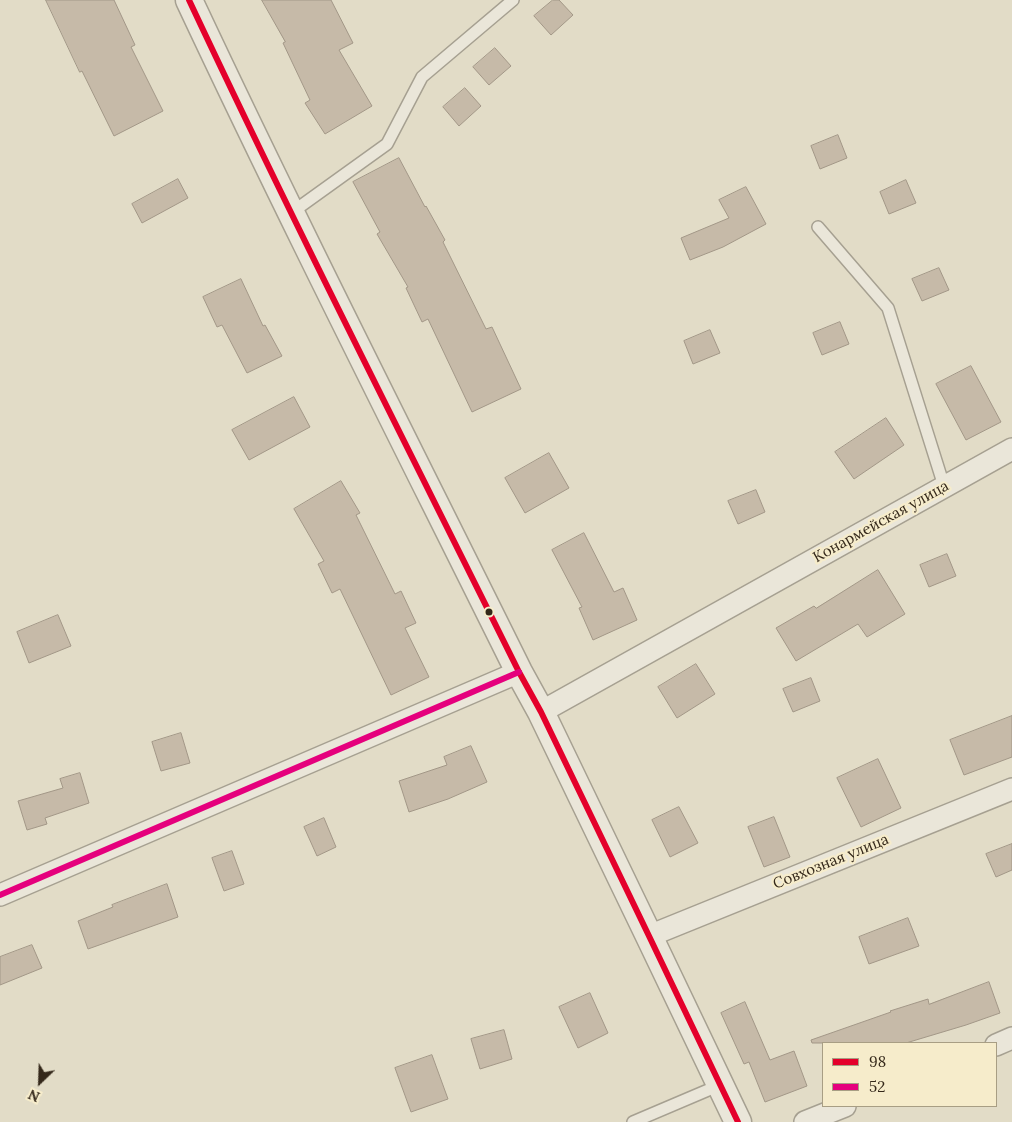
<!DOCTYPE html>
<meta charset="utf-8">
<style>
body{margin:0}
#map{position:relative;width:1012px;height:1122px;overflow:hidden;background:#e2dcc7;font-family:Lora,serif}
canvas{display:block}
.legend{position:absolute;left:822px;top:1042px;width:175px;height:65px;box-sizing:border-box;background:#f6eccb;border:1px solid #a89e84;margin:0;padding:6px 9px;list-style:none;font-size:15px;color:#34281a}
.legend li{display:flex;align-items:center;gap:10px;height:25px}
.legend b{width:25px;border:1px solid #a89e84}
.north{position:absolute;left:15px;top:1057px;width:50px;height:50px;-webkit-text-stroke:4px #f6eccb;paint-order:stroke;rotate:204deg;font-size:14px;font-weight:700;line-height:20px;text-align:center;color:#34281a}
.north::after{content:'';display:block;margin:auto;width:18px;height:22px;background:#34281a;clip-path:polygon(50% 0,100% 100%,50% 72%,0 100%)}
</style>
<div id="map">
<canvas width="1012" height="1122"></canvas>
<ul class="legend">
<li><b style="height:6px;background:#e4002b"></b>98</li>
<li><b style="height:6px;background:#e5007d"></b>52</li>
</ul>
<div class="north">N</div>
</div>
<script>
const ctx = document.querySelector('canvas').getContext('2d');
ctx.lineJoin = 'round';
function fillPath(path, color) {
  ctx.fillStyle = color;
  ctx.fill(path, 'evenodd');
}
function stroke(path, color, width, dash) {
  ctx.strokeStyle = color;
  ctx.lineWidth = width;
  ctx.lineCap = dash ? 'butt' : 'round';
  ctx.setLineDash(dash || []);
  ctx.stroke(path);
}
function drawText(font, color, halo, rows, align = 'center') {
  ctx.font = font + ' Lora,serif';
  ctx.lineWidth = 4.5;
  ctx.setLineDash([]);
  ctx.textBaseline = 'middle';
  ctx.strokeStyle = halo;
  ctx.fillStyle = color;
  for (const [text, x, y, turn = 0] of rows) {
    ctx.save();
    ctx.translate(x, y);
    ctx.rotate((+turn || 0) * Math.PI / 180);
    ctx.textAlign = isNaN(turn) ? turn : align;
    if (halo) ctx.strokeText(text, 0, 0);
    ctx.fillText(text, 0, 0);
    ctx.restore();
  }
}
const building = new Path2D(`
 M 46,0 L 114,0 L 135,45 L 131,47 L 163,111 L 114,136 L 82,71 L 80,72 Z
 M 262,0 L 331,0 L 353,43 L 339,50 L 372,106 L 325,134 L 305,103 L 310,100 L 283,43 L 285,42 Z
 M 553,0 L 559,0 L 573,15 L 551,35 L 534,16 Z
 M 495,48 L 511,66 L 489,85 L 473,67 Z
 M 465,88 L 481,106 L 459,126 L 443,107 Z
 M 838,135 L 847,158 L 820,169 L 811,146 Z
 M 399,158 L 425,207 L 426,206 L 445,240 L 443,242 L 486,329 L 492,327 L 521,389 L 472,412 L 428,319 L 422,322 L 406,288 L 408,287 L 377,234 L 380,232 L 353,182 Z
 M 178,179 L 188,198 L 142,223 L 132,204 Z
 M 906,180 L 916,203 L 889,214 L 880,192 Z
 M 746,187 L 766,224 L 723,247 L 690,260 L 681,238 L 729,218 L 719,200 Z
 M 939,268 L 949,290 L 922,301 L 912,279 Z
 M 241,279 L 263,326 L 265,325 L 282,356 L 247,373 L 222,325 L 217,327 L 203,297 Z
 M 840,322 L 849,344 L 822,355 L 813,333 Z
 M 710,330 L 720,353 L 693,364 L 684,341 Z
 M 971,366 L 1001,422 L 966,440 L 936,384 Z
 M 294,397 L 310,427 L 249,460 L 232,430 Z
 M 886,418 L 904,445 L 854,479 L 835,452 Z
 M 549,453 L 569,488 L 525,513 L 505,478 Z
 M 341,481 L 360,513 L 356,515 L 395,594 L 401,591 L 416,623 L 405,628 L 429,677 L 391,695 L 340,589 L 332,593 L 318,564 L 324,561 L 294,509 Z
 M 756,490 L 765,512 L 738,524 L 728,501 Z
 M 584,533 L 614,592 L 623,588 L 637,620 L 593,640 L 579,608 L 582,607 L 552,550 Z
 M 947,554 L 956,576 L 929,587 L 920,565 Z
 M 878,570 L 905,614 L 867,637 L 858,624 L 796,661 L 776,628 L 814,606 L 816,608 Z
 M 58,615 L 71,646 L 29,663 L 17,632 Z
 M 696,664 L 715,694 L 677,718 L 658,687 Z
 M 811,678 L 820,701 L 793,712 L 783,689 Z
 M 1012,716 L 1012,757 L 964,775 L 950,740 Z
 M 181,733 L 190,763 L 161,771 L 152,742 Z
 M 471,746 L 487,782 L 448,799 L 409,812 L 399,781 L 447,765 L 444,757 Z
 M 878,759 L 901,808 L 861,827 L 837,778 Z
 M 80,773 L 89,803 L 45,818 L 47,824 L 27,830 L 18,801 L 63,788 L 60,779 Z
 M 679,807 L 698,843 L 670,857 L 652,820 Z
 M 774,817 L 790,857 L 764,867 L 748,827 Z
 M 324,818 L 336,847 L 317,856 L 304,827 Z
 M 1012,844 L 1012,870 L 996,877 L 986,854 Z
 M 232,851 L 244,884 L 224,891 L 212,858 Z
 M 167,884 L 178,917 L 88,949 L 78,921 L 113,907 L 112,905 Z
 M 908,918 L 919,946 L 869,964 L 859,937 Z
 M 32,945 L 42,968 L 0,985 L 0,957 Z
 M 989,982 L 1000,1013 L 966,1025 L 906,1043 L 812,1043 L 811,1040 L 891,1012 L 890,1011 L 928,999 L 929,1004 Z
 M 590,993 L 608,1033 L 578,1048 L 559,1007 Z
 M 745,1002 L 770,1060 L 794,1051 L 807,1086 L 765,1102 L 749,1062 L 744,1064 L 721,1013 Z
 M 504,1030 L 512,1059 L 480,1069 L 471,1039 Z
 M 432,1055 L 448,1099 L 411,1112 L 395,1068 Z`);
fillPath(building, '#c6baa8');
stroke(building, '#a29787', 1);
const service = new Path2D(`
 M 291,213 L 387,144 L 422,77 L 513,0
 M 818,227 L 888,308 L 944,486
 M 633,1122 L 720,1085`);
const minor = new Path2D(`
 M 541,712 L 1012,449
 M 0,895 L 519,672
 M 649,936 L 1012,789
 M 996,1045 L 1012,1038
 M 805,1122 L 845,1106`);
const tertiary = new Path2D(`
 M 189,0 C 295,226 408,448 519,672 L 541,712 L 649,936 L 738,1122`);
stroke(service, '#a6a091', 14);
stroke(minor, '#a6a091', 24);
stroke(tertiary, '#a6a091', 29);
stroke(service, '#eae6d9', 11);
stroke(minor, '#eae6d9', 21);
stroke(tertiary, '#eae6d9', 26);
stroke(new Path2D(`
 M 189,0 C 295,226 408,448 519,672 L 541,712 L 649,936 L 738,1122`), '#e4002b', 6);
stroke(new Path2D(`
 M 0,895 L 519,672`), '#e5007d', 6);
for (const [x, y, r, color] of [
 [489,612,4.5,"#34281a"]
]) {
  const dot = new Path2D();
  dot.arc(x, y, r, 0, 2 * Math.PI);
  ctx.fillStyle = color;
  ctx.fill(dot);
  stroke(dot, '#f6eccb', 2);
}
drawText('15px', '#34281a', '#f6eccb', [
 ["Конармейская улица",881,522,-29],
 ["Совхозная улица",831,862,-22]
]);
</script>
